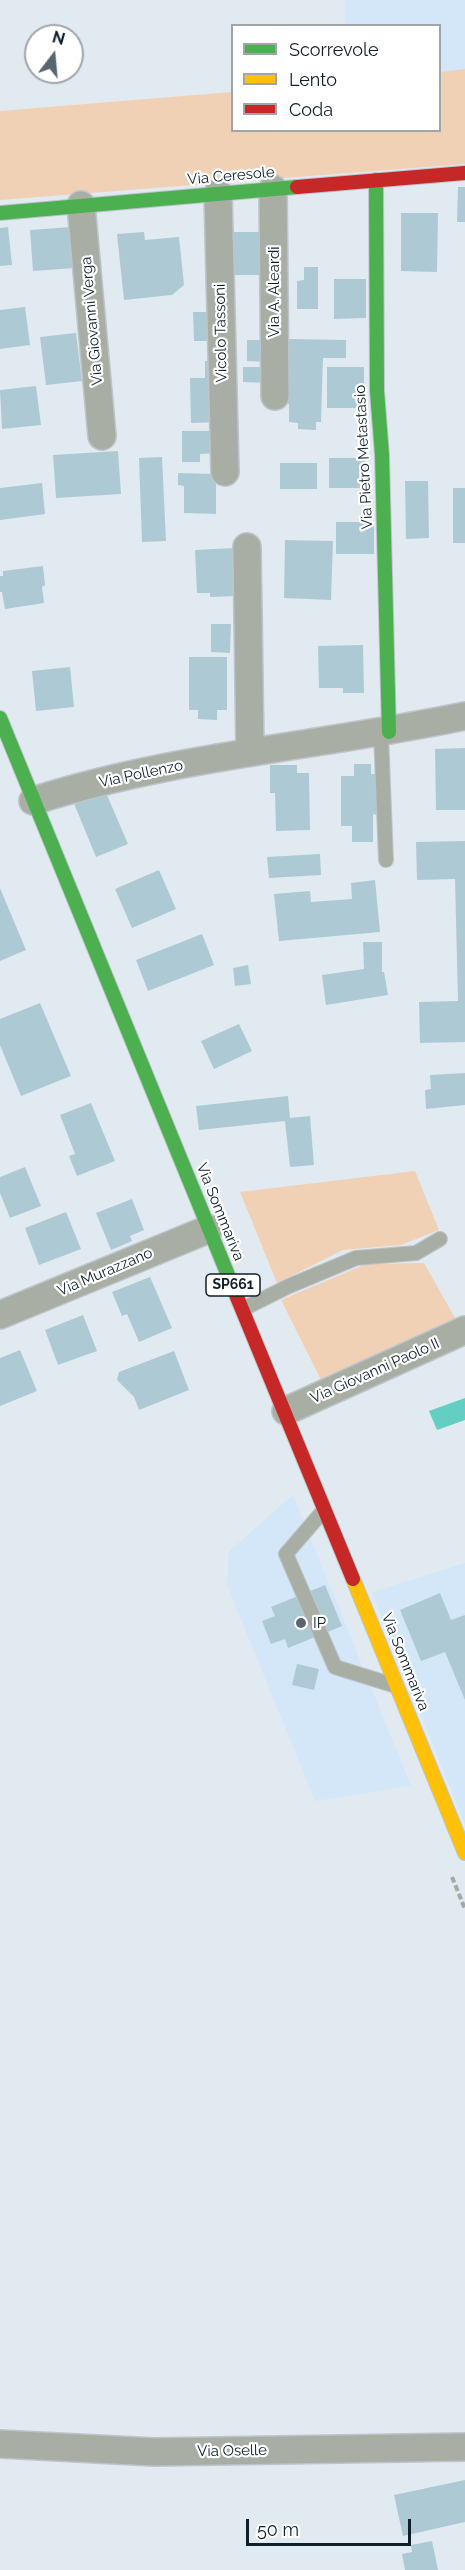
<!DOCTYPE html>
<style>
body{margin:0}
#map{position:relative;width:465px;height:2570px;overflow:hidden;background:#e1eaf1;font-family:Raleway,sans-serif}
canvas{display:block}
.legend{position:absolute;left:231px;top:24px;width:210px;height:108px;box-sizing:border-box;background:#fff;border:2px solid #9fa5ab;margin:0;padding:8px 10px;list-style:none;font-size:18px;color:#0f1f2c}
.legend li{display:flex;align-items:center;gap:12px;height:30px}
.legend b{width:30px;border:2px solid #9fa5ab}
.north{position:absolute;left:24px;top:24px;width:60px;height:60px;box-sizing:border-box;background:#fff;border:2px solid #9fa5ab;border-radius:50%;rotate:16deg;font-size:16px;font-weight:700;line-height:24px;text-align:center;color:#0f1f2c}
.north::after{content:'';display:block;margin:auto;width:21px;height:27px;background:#586671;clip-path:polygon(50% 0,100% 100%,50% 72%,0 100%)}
.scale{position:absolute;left:246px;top:2519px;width:165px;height:27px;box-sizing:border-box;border:3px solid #0f1f2c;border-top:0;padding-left:8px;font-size:18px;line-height:21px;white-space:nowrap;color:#0f1f2c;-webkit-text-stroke:4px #fff;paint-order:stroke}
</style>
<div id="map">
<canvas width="465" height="2570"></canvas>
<ul class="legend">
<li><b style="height:8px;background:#4caf50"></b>Scorrevole</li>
<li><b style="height:8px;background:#ffc107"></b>Lento</li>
<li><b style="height:8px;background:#c62828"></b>Coda</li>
</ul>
<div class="north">N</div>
<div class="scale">50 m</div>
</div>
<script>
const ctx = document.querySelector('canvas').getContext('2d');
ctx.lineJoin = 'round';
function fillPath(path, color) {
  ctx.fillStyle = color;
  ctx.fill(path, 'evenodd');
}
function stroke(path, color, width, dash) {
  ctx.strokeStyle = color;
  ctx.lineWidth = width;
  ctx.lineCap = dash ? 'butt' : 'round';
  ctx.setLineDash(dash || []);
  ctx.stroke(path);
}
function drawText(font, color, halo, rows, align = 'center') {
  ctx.font = font + ' Raleway,sans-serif';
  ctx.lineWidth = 4.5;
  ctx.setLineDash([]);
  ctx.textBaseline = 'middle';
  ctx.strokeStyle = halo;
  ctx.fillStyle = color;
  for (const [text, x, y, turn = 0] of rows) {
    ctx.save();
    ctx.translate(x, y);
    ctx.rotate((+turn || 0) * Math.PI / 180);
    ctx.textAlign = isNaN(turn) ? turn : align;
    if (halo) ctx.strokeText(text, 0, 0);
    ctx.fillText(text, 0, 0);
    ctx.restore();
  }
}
fillPath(new Path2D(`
 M 345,0 L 465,0 L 465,69 L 440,72 L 440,26 L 345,25 Z
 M 293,1495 L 411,1786 L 315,1801 L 227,1585 L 229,1551 Z
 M 465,1563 L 465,1824 L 372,1592 Z`), '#d3e7f8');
fillPath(new Path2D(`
 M 465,69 L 465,164 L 0,200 L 0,111 L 232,92 L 232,130 L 440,130 L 440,72 Z
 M 415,1171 L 439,1230 L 401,1245 L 343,1250 L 277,1283 L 240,1192 Z
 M 424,1263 L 455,1318 L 321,1380 L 281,1300 L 366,1264 Z`), '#f0d1b5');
fillPath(new Path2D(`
 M 465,1398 L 465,1420 L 437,1430 L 429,1411 Z`), '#64cec3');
fillPath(new Path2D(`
 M 458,187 L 465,187 L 465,222 L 457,222 Z
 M 401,213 L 438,213 L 437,272 L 401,271 Z
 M 8,227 L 12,265 L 0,266 L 0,228 Z
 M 71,227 L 75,268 L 33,271 L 30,230 Z
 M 144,232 L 145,240 L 179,237 L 184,285 L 172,295 L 124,300 L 117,234 Z
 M 234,232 L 266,232 L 266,275 L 234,275 Z
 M 304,267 L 318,267 L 318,309 L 297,309 L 297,281 L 304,280 Z
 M 334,279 L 366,279 L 366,318 L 334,319 Z
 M 25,307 L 30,345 L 0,349 L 0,310 Z
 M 193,312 L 216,312 L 217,341 L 194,341 Z
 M 76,333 L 82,381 L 46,385 L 40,337 Z
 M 288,339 L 346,340 L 346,358 L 323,358 L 321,422 L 316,422 L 316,430 L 298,429 L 298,423 L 289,422 L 289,404 L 284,404 Z
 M 247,340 L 269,340 L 268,362 L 247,361 Z
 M 205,361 L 220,361 L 221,422 L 191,423 L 190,378 L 205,378 Z
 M 243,367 L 269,367 L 269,383 L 243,382 Z
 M 327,367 L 364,367 L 364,408 L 327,408 Z
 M 36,386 L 41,425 L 2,429 L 0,390 Z
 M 182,431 L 220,431 L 220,453 L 200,454 L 200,462 L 182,462 Z
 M 118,451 L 121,494 L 56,498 L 53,455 Z
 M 162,457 L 166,541 L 142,542 L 139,458 Z
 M 329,458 L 366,458 L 366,488 L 329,488 Z
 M 280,463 L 317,463 L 317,489 L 280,489 Z
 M 178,473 L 216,474 L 216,514 L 184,513 L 184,486 L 178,485 Z
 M 405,481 L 428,481 L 429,538 L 406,539 Z
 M 42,483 L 45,514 L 0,520 L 0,488 Z
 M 453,488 L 465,488 L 465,543 L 453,543 Z
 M 336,522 L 374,522 L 374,554 L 336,554 Z
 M 285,540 L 333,541 L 331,600 L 284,598 Z
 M 234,548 L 236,596 L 210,597 L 210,593 L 197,593 L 195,550 Z
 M 43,566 L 45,585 L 42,587 L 44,603 L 5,609 L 2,592 L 0,592 L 0,576 L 3,576 L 3,571 Z
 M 211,624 L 231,624 L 230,653 L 211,652 Z
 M 363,645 L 364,693 L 343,693 L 343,688 L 319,688 L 318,646 Z
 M 189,657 L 227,657 L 227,710 L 217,710 L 217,720 L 198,719 L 198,710 L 189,710 Z
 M 70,667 L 74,707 L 36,711 L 32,671 Z
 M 465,748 L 465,810 L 436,810 L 435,749 Z
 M 354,764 L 371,764 L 371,774 L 378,774 L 378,815 L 373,814 L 373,842 L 352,842 L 352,826 L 341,826 L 341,776 L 354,776 Z
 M 270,765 L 297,765 L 297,773 L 309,773 L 310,830 L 276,831 L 275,793 L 270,793 Z
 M 104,788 L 128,844 L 96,857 L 73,801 Z
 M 465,841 L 465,1042 L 420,1043 L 419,1002 L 458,1001 L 455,879 L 417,880 L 416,842 Z
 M 320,854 L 321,875 L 269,878 L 267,857 Z
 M 159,870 L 176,909 L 132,928 L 115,889 Z
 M 375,880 L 380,932 L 279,941 L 274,894 L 310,891 L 311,902 L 352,899 L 351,883 Z
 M 0,888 L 26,950 L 0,961 Z
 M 202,934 L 214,965 L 148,991 L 136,960 Z
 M 363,942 L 382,942 L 382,972 L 384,972 L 388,995 L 326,1005 L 322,975 L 364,969 Z
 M 248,965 L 251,984 L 235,986 L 233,968 Z
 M 40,1003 L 71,1076 L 21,1096 L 0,1045 L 0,1019 Z
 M 239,1024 L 252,1051 L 214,1069 L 201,1041 Z
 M 465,1073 L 465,1105 L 426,1109 L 425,1090 L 431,1089 L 430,1075 Z
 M 288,1096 L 290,1118 L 310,1116 L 314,1165 L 290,1167 L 285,1121 L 199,1130 L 196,1106 Z
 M 91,1103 L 115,1161 L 77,1176 L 69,1156 L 75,1154 L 60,1115 Z
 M 25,1167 L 41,1206 L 10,1218 L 0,1193 L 0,1177 Z
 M 132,1199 L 144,1230 L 130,1236 L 132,1241 L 111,1250 L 96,1213 Z
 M 66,1212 L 81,1249 L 39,1265 L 25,1228 Z
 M 150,1277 L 172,1328 L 139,1342 L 127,1314 L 122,1316 L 112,1292 Z
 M 83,1315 L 97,1351 L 58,1365 L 45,1330 Z
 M 20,1350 L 37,1391 L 0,1406 L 0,1358 Z
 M 174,1351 L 189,1390 L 139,1410 L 134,1397 L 117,1380 L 119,1372 Z
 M 325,1585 L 342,1626 L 288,1648 L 285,1639 L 271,1644 L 262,1621 L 275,1616 L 271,1607 Z
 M 440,1593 L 451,1620 L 465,1615 L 465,1700 L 445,1652 L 421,1661 L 400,1610 Z
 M 297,1664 L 319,1669 L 314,1690 L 292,1685 Z
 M 465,2480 L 465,2522 L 403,2536 L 394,2495 Z
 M 432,2541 L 438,2570 L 405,2570 L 402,2554 L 412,2552 L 411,2545 Z`), '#adcad4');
const lane = new Path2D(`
 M 381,734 L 386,860
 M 243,1309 L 289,1286 L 356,1258 L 416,1253 L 440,1239
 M 324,1510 L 286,1554 L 335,1667 L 393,1685`);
const street = new Path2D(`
 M 273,189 L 275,396
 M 218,193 L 225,472
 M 81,205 L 102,436
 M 247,547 L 250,752
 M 33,801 C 172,756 322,746 465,716
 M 0,1315 L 209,1229
 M 286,1411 L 465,1330
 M 0,2444 L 154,2452 L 465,2447`);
const fast = new Path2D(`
 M 376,180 L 377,391 L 382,455 L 389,732
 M 0,213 L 297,187
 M 0,718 L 237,1297`);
const slow = new Path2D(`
 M 353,1579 L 465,1853`);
const jam = new Path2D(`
 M 297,187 L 465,173
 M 237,1297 L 353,1579`);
stroke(lane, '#bdc5cc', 16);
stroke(street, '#bdc5cc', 30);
stroke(fast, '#bdc5cc', 16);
stroke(slow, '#bdc5cc', 16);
stroke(jam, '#bdc5cc', 16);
stroke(new Path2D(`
 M 452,1877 L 465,1909`), '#a3a9a3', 4, [6, 3]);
stroke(lane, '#a9aea4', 14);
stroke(street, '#a9aea4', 27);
stroke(fast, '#4caf50', 14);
stroke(slow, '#ffc107', 14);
stroke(jam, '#c62828', 14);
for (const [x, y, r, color] of [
 [301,1623,6,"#586671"]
]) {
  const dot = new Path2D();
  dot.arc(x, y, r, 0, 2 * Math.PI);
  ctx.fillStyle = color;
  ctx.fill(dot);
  stroke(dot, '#fff', 2);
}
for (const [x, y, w] of [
 [233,1285,54]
]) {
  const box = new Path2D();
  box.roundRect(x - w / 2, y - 11, w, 22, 4.5);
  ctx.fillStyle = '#fff';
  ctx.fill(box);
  stroke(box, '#0f1f2c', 1.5);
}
drawText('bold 14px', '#0f1f2c', null, [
 ["SP661",233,1285]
]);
drawText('15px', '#0f1f2c', '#fff', [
 ["Via Ceresole",231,176,-5],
 ["Via A. Aleardi",274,292,-90],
 ["Via Giovanni Verga",92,321,-95],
 ["Vicolo Tassoni",221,333,-91],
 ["Via Pietro Metastasio",364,457,-93],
 ["Via Pollenzo",141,774,-12],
 ["Via Sommariva",220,1212,68],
 ["Via Murazzano",105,1272,-23],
 ["Via Giovanni Paolo II",375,1371,-24],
 ["Via Sommariva",405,1662,68],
 ["Via Oselle",232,2451,-1]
]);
drawText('15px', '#0f1f2c', '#fff', [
 ["IP",313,1623]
], 'left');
</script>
